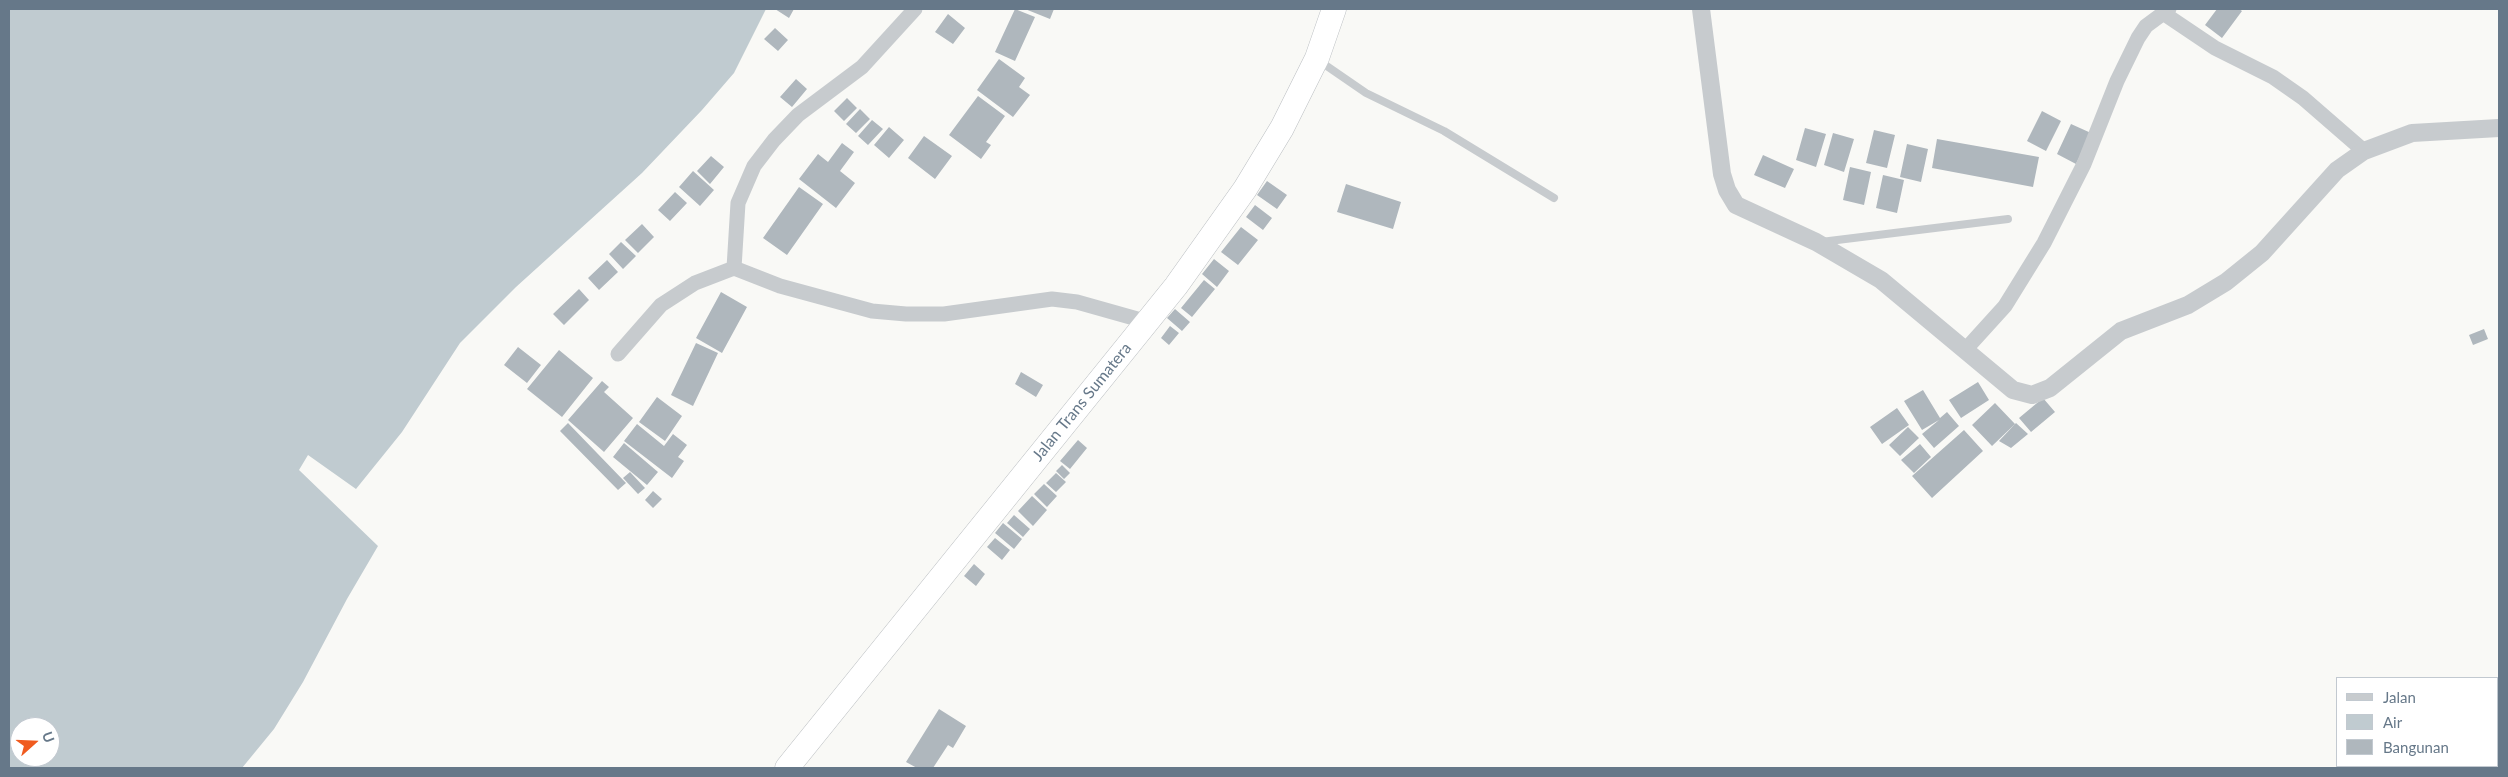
<!DOCTYPE html>
<style>
body{margin:0}
#map{position:relative;width:2508px;height:777px;overflow:hidden;background:#f9f9f6;font-family:Lato,sans-serif}
canvas{display:block}
.frame{position:absolute;inset:0;border:10px solid #667889;pointer-events:none}
.legend{position:absolute;left:2336px;top:677px;width:162px;height:90px;box-sizing:border-box;background:#fff;border:1px solid #c2c9d0;margin:0;padding:6px 9px;list-style:none;font-size:15px;color:#667889}
.legend li{display:flex;align-items:center;gap:10px;height:25px}
.legend b{width:25px;border:1px solid #c2c9d0}
.north{position:absolute;left:10px;top:717px;width:50px;height:50px;box-sizing:border-box;background:#fff;border:1px solid #c2c9d0;border-radius:50%;rotate:70deg;font-size:14px;font-weight:700;line-height:20px;text-align:center;color:#667889}
.north::after{content:'';display:block;margin:auto;width:18px;height:22px;background:#f05b1f;clip-path:polygon(50% 0,100% 100%,50% 72%,0 100%)}
</style>
<div id="map">
<canvas width="2508" height="777"></canvas>
<div class="frame"></div>
<ul class="legend">
<li><b style="height:6px;background:#c7cbce"></b>Jalan</li>
<li><b style="height:14px;background:#c0cbd0"></b>Air</li>
<li><b style="height:14px;background:#afb7bd"></b>Bangunan</li>
</ul>
<div class="north">U</div>
</div>
<script>
const ctx = document.querySelector('canvas').getContext('2d');
ctx.lineJoin = 'round';
function fillPath(path, color) {
  ctx.fillStyle = color;
  ctx.fill(path, 'evenodd');
}
function stroke(path, color, width, dash) {
  ctx.strokeStyle = color;
  ctx.lineWidth = width;
  ctx.lineCap = dash ? 'butt' : 'round';
  ctx.setLineDash(dash || []);
  ctx.stroke(path);
}
function drawText(font, color, halo, rows, align = 'center') {
  ctx.font = font + ' Lato,sans-serif';
  ctx.lineWidth = 5;
  ctx.setLineDash([]);
  ctx.textBaseline = 'middle';
  ctx.strokeStyle = halo;
  ctx.fillStyle = color;
  for (const [text, x, y, turn = 0] of rows) {
    ctx.save();
    ctx.translate(x, y);
    ctx.rotate((+turn || 0) * Math.PI / 180);
    ctx.textAlign = isNaN(turn) ? turn : align;
    if (halo) ctx.strokeText(text, 0, 0);
    ctx.fillText(text, 0, 0);
    ctx.restore();
  }
}
fillPath(new Path2D(`
 M 9,9 L 766,9 L 734,73 L 702,110 L 642,173 L 516,287 L 460,343 L 402,432 L 356,489 L 308,455 L 299,470 L 378,546 L 347,599 L 303,682 L 274,729 L 242,768 L 9,768 ZM 20,727 L 50,727 L 50,757 L 20,757 Z`), '#c0cbd0');
fillPath(new Path2D(`
 M 775,9 L 794,9 L 789,18 Z
 M 1015,9 L 1035,17 L 1015,61 L 995,52 Z
 M 1025,9 L 1054,9 L 1050,19 Z
 M 2217,9 L 2239,9 L 2242,11 L 2222,38 L 2205,25 Z
 M 948,14 L 965,28 L 953,44 L 935,32 Z
 M 775,28 L 788,40 L 778,51 L 764,39 Z
 M 999,59 L 1025,78 L 1019,87 L 1030,95 L 1013,117 L 977,90 Z
 M 796,79 L 807,89 L 792,107 L 780,97 Z
 M 978,96 L 1005,116 L 986,142 L 991,145 L 981,159 L 949,135 Z
 M 847,98 L 857,108 L 844,121 L 834,111 Z
 M 860,109 L 870,119 L 856,133 L 846,124 Z
 M 2042,111 L 2061,121 L 2046,151 L 2027,141 Z
 M 872,120 L 883,129 L 868,145 L 858,136 Z
 M 2071,124 L 2091,133 L 2076,164 L 2057,154 Z
 M 889,127 L 904,140 L 889,158 L 874,145 Z
 M 1805,128 L 1826,134 L 1816,167 L 1796,160 Z
 M 1874,130 L 1895,135 L 1887,168 L 1866,163 Z
 M 1833,133 L 1854,139 L 1844,172 L 1824,165 Z
 M 924,136 L 952,156 L 935,179 L 908,158 Z
 M 1937,139 L 2039,157 L 2033,187 L 1932,168 Z
 M 842,143 L 854,152 L 840,171 L 855,183 L 836,208 L 799,179 L 818,154 L 828,162 Z
 M 1907,144 L 1928,149 L 1921,182 L 1900,177 Z
 M 1763,155 L 1794,169 L 1785,188 L 1754,175 Z
 M 711,156 L 724,167 L 710,184 L 697,171 Z
 M 1850,167 L 1871,172 L 1864,205 L 1843,200 Z
 M 693,171 L 714,190 L 700,206 L 679,187 Z
 M 1883,175 L 1904,180 L 1897,213 L 1876,208 Z
 M 1267,181 L 1287,195 L 1277,209 L 1257,195 Z
 M 1346,184 L 1401,202 L 1393,229 L 1337,212 Z
 M 799,187 L 823,204 L 787,255 L 763,238 Z
 M 675,192 L 687,203 L 670,221 L 658,210 Z
 M 1255,205 L 1272,218 L 1263,230 L 1246,217 Z
 M 642,224 L 654,237 L 638,253 L 625,240 Z
 M 1241,227 L 1258,240 L 1238,265 L 1221,252 Z
 M 621,242 L 636,256 L 623,269 L 609,254 Z
 M 1214,259 L 1229,271 L 1217,287 L 1202,274 Z
 M 607,260 L 618,272 L 599,290 L 588,278 Z
 M 1204,280 L 1215,289 L 1192,317 L 1181,308 Z
 M 579,289 L 589,300 L 564,325 L 553,314 Z
 M 721,292 L 747,307 L 722,353 L 696,338 Z
 M 1175,309 L 1190,322 L 1182,331 L 1167,318 Z
 M 1170,326 L 1179,333 L 1169,345 L 1161,338 Z
 M 2484,329 L 2488,339 L 2473,345 L 2469,335 Z
 M 696,343 L 718,353 L 693,406 L 671,395 Z
 M 518,347 L 541,365 L 527,383 L 504,365 Z
 M 559,350 L 593,378 L 562,417 L 527,389 Z
 M 1021,372 L 1043,385 L 1036,397 L 1015,384 Z
 M 602,381 L 609,387 L 604,392 L 633,418 L 604,452 L 568,420 Z
 M 1978,382 L 1989,400 L 1961,418 L 1949,400 Z
 M 1923,390 L 1940,418 L 1947,412 L 1959,426 L 1934,448 L 1922,434 L 1939,420 L 1922,430 L 1904,401 Z
 M 657,397 L 682,416 L 665,441 L 639,422 Z
 M 2043,398 L 2055,412 L 2031,432 L 2019,418 Z
 M 1995,403 L 2015,424 L 1992,446 L 1972,425 Z
 M 1897,408 L 1909,425 L 1882,444 L 1870,427 Z
 M 568,423 L 626,483 L 618,490 L 560,431 Z
 M 2016,423 L 2028,434 L 2011,448 L 1999,441 Z
 M 637,424 L 664,446 L 673,434 L 687,445 L 678,457 L 684,461 L 672,478 L 624,441 Z
 M 1908,427 L 1919,438 L 1900,456 L 1889,445 Z
 M 1964,430 L 1983,451 L 1932,498 L 1912,476 Z
 M 1078,440 L 1087,448 L 1070,469 L 1060,461 Z
 M 624,443 L 658,472 L 647,485 L 613,457 Z
 M 1920,444 L 1931,457 L 1914,473 L 1901,460 Z
 M 1062,465 L 1070,473 L 1064,479 L 1056,471 Z
 M 630,472 L 645,488 L 638,494 L 623,478 Z
 M 1056,473 L 1066,482 L 1056,492 L 1046,483 Z
 M 1044,484 L 1057,496 L 1047,507 L 1034,494 Z
 M 653,491 L 662,499 L 653,508 L 645,500 Z
 M 1032,496 L 1047,510 L 1033,526 L 1018,511 Z
 M 1014,515 L 1030,529 L 1023,537 L 1007,523 Z
 M 1003,523 L 1022,539 L 1014,549 L 995,533 Z
 M 995,538 L 1010,550 L 1002,560 L 987,547 Z
 M 974,564 L 985,574 L 976,586 L 964,576 Z
 M 939,709 L 966,726 L 953,748 L 948,745 L 933,768 L 917,768 L 906,762 Z`), '#afb7bd');
const trunk = new Path2D(`
 M 787,768 L 1176,286 L 1245,189 L 1282,128 L 1317,58 L 1334,9`);
stroke(trunk, '#b9bdc0', 25);
stroke(new Path2D(`
 M 1318,60 L 1366,93 L 1444,131 L 1554,198
 M 1821,242 L 2008,219`), '#c7cbce', 8);
stroke(new Path2D(`
 M 2163,13 L 2215,48 L 2273,77 L 2303,98 L 2364,151
 M 734,268 L 738,203 L 754,166 L 774,140 L 798,115 L 862,67 L 915,9
 M 1966,349 L 2005,306 L 2044,243 L 2084,164 L 2117,81 L 2138,38 L 2146,26 L 2169,9
 M 618,354 L 661,305 L 695,283 L 734,268 L 780,286 L 872,311 L 906,314 L 944,314 L 1052,299 L 1077,302 L 1148,322`), '#c7cbce', 15);
stroke(new Path2D(`
 M 1701,9 L 1722,174 L 1727,190 L 1736,205 L 1816,242 L 1881,280 L 2013,390 L 2032,395 L 2050,388 L 2121,331 L 2188,305 L 2226,282 L 2262,253 L 2337,170 L 2364,151 L 2412,133 L 2499,128`), '#c7cbce', 18);
stroke(trunk, '#fff', 24);
drawText('16px', '#667889', '#fff', [
 ["Jalan Trans Sumatera",1082,402,-51]
]);
</script>
